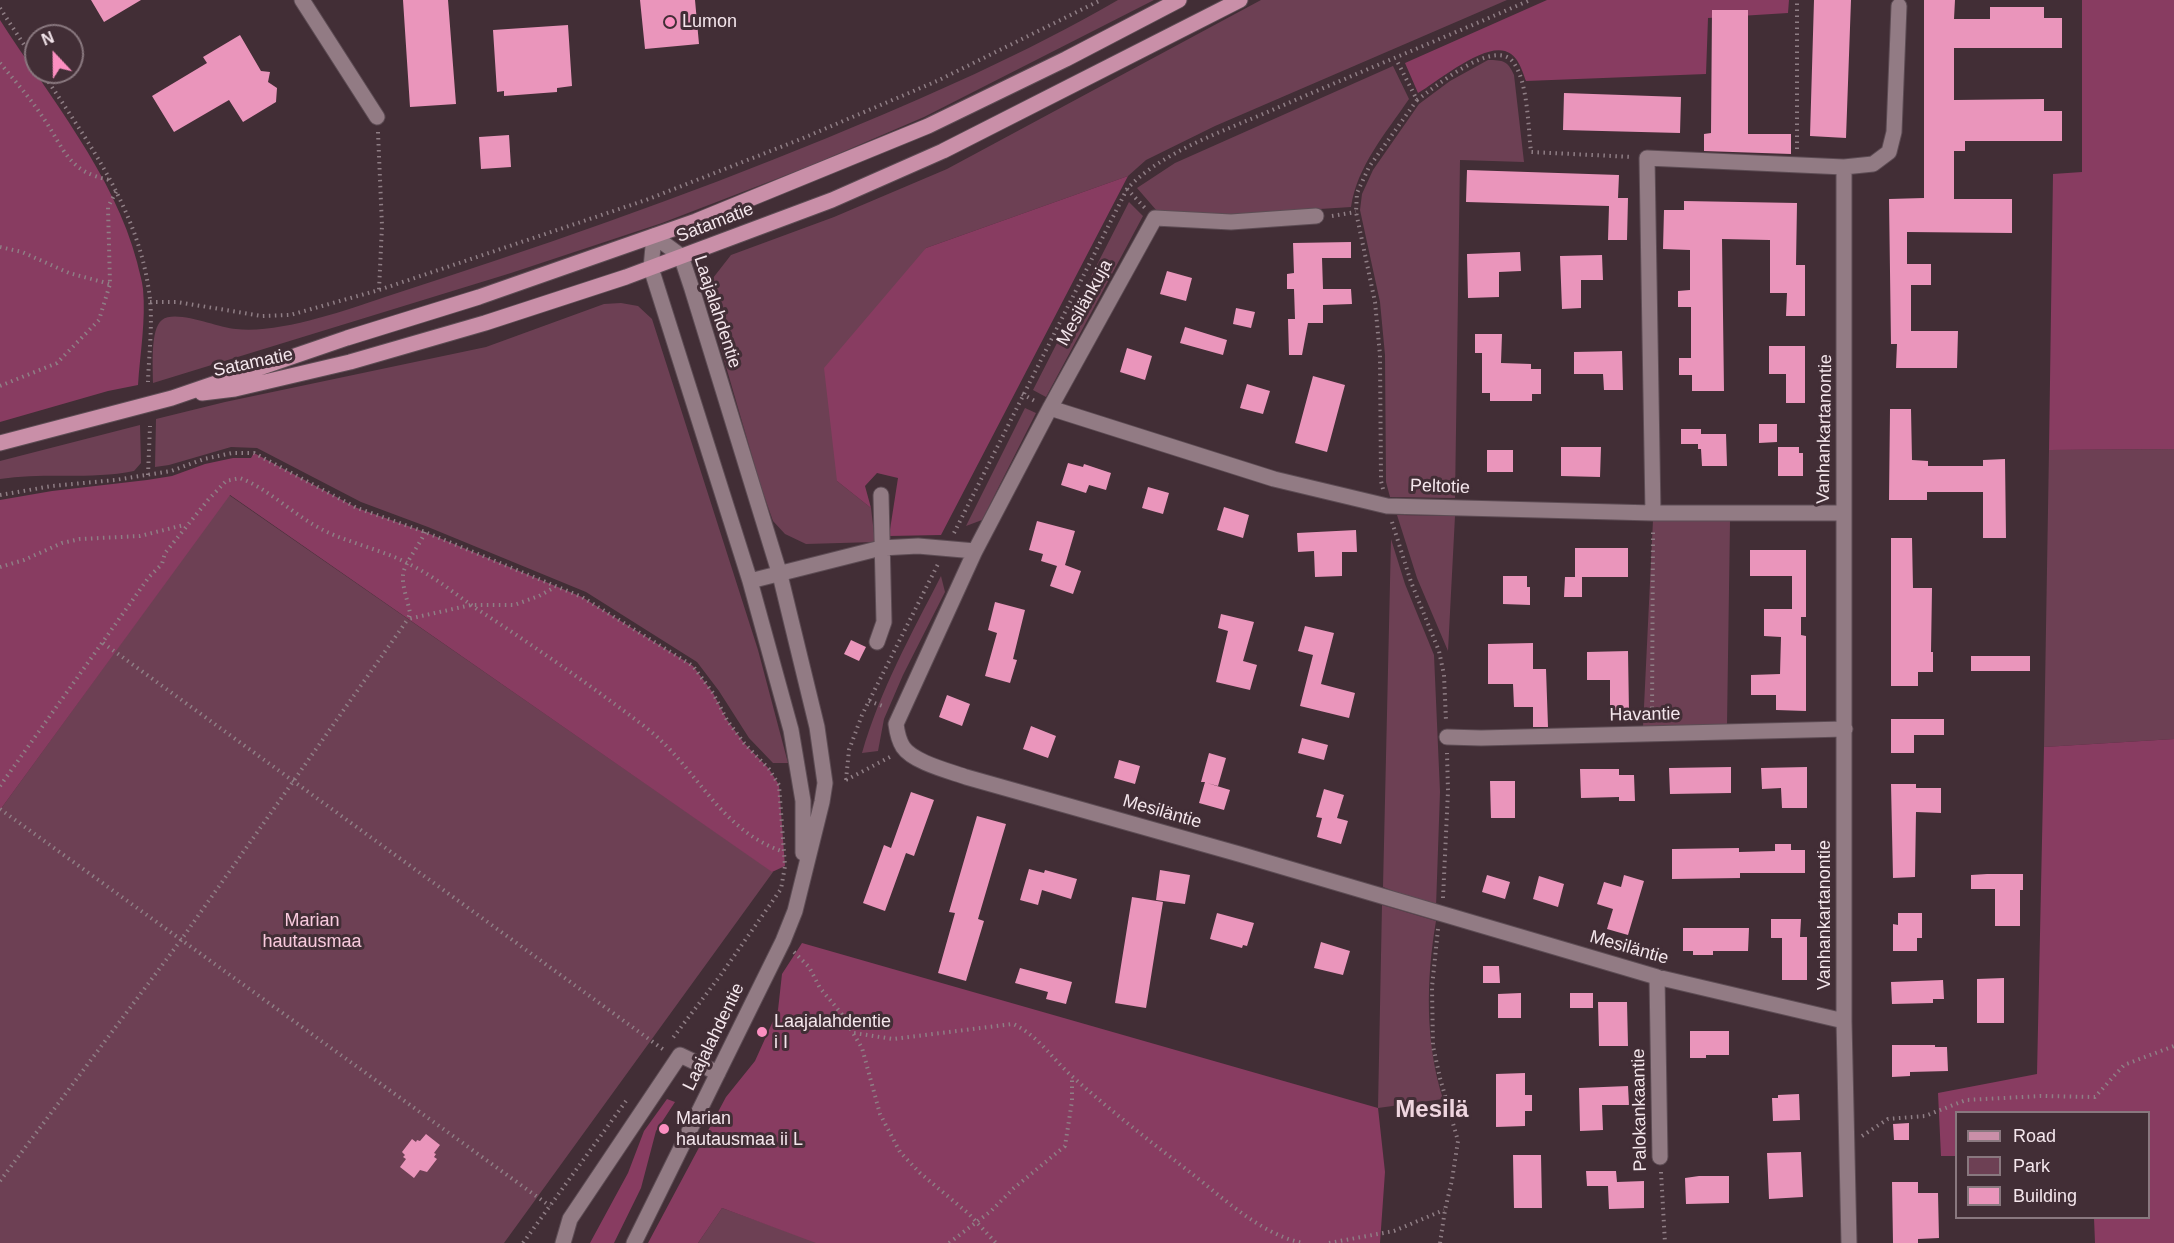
<!DOCTYPE html>
<meta charset="utf-8">
<style>
body{margin:0}
#map{position:relative;width:2174px;height:1243px;overflow:hidden;background:#422e36;font-family:Arial,sans-serif}
canvas{display:block}
.legend{position:absolute;left:1955px;top:1111px;width:195px;height:108px;box-sizing:border-box;background:#422e36;border:2px solid #89787f;margin:0;padding:8px 10px;list-style:none;font-size:18px;color:#f4e6ec}
.legend li{display:flex;align-items:center;gap:12px;height:30px}
.legend b{width:30px;border:2px solid #89787f}
.north{position:absolute;left:24px;top:24px;width:60px;height:60px;box-sizing:border-box;background:#422e36;border:2px solid #89787f;border-radius:50%;rotate:338deg;font-size:16px;font-weight:700;line-height:24px;text-align:center;color:#f4e6ec}
.north::after{content:'';display:block;margin:auto;width:21px;height:27px;background:#fc8fc1;clip-path:polygon(50% 0,100% 100%,50% 72%,0 100%)}
</style>
<div id="map">
<canvas width="2174" height="1243"></canvas>
<ul class="legend">
<li><b style="height:8px;background:#c98fa8"></b>Road</li>
<li><b style="height:16px;background:#6d4054"></b>Park</li>
<li><b style="height:16px;background:#ea95bb"></b>Building</li>
</ul>
<div class="north">N</div>
</div>
<script>
const ctx = document.querySelector('canvas').getContext('2d');
ctx.lineJoin = 'round';
function fillPath(path, color) {
  ctx.fillStyle = color;
  ctx.fill(path, 'evenodd');
}
function stroke(path, color, width, dash) {
  ctx.strokeStyle = color;
  ctx.lineWidth = width;
  ctx.lineCap = dash ? 'butt' : 'round';
  ctx.setLineDash(dash || []);
  ctx.stroke(path);
}
function drawText(font, color, halo, rows, align = 'center') {
  ctx.font = font + ' Arial,sans-serif';
  ctx.lineWidth = 6;
  ctx.setLineDash([]);
  ctx.textBaseline = 'middle';
  ctx.strokeStyle = halo;
  ctx.fillStyle = color;
  for (const [text, x, y, turn = 0] of rows) {
    ctx.save();
    ctx.translate(x, y);
    ctx.rotate((+turn || 0) * Math.PI / 180);
    ctx.textAlign = isNaN(turn) ? turn : align;
    if (halo) ctx.strokeText(text, 0, 0);
    ctx.fillText(text, 0, 0);
    ctx.restore();
  }
}
fillPath(new Path2D(`
 M 1118,0 L 1154,0 L 924,117 L 810,166 L 662,223 L 511,273 L 153,383 C 153,368 150,329 162,320 C 176,309 218,328 236,329 C 278,334 344,311 385,297 C 534,249 681,198 827,138 C 926,97 1025,54 1118,0 Z
 M 1261,0 L 1507,0 L 1215,126 L 1146,160 L 1128,176 L 926,248 L 837,481 L 871,508 L 875,542 L 806,544 L 785,534 L 773,521 L 761,487 L 707,301 L 713,278 L 731,255 L 834,217 L 947,169 Z
 M 1488,60 C 1503,60 1508,61 1514,75 L 1524,162 L 1460,160 L 1455,498 L 1390,497 L 1386,482 L 1385,355 L 1380,302 L 1360,210 L 1362,194 L 1373,170 L 1419,104 L 1450,81 Z
 M 1393,66 L 1409,99 C 1386,133 1357,166 1351,207 L 1226,215 L 1157,211 L 1137,188 L 1175,163 Z
 M 1129,202 L 1143,216 L 1046,397 L 1033,390 Z
 M 621,303 L 638,306 L 652,319 L 758,650 L 788,763 L 773,763 L 749,738 L 719,691 L 697,662 L 586,592 L 428,527 L 361,502 L 257,448 L 231,447 L 169,465 L 155,467 L 156,419 L 225,402 L 486,347 L 604,304 Z
 M 1025,408 L 1036,413 L 982,520 L 966,526 Z
 M 140,425 L 141,463 L 134,471 C 90,480 44,472 0,479 L 0,461 Z
 M 2174,449 L 2174,739 L 2044,747 L 2049,450 Z
 M 229,495 L 773,872 L 504,1243 L 0,1243 L 0,810 Z
 M 1397,515 L 1455,516 L 1448,651 L 1417,578 Z
 M 1653,520 L 1730,521 L 1727,725 L 1643,727 Z
 M 1391,539 L 1405,584 L 1434,655 L 1440,792 L 1436,907 L 1383,887 Z
 M 941,576 L 945,592 L 903,675 L 884,719 L 878,751 L 862,753 C 880,690 912,633 941,576 Z
 M 1382,905 L 1436,921 C 1426,980 1425,1042 1443,1099 L 1378,1108 Z
 M 722,1208 L 819,1243 L 698,1243 Z`), '#6d4054');
fillPath(new Path2D(`
 M 1547,0 L 1789,0 L 1788,13 L 1708,18 L 1706,74 L 1526,81 C 1522,70 1518,55 1505,51 C 1482,44 1438,81 1418,93 L 1405,63 Z
 M 2082,0 L 2174,0 L 2174,449 L 2049,450 L 2053,174 L 2082,172 Z
 M 0,20 C 48,95 115,176 137,262 C 139,271 142,280 143,289 C 146,320 140,354 138,385 L 108,391 L 0,422 Z
 M 1128,176 L 941,535 L 889,536 L 898,478 L 877,473 L 865,486 L 871,508 L 837,481 L 824,368 L 926,248 Z
 M 254,453 L 357,508 L 425,532 L 582,597 L 693,666 L 713,693 L 727,720 L 744,743 L 769,769 L 779,785 L 785,866 L 772,872 L 230,495 L 0,810 L 0,500 L 52,491 L 147,480 L 172,476 L 205,464 L 233,458 L 251,458 Z
 M 2174,739 L 2174,1243 L 2095,1243 L 2094,1218 L 2148,1218 L 2148,1112 L 1956,1112 L 1956,1156 L 1941,1156 L 1938,1093 L 2037,1074 L 2044,747 Z
 M 802,943 L 1378,1108 L 1385,1172 L 1380,1243 L 816,1243 L 722,1208 L 698,1243 L 648,1243 L 726,1097 L 755,1061 L 778,1010 L 782,974 Z
 M 667,1099 L 675,1102 L 656,1131 L 641,1188 L 614,1243 L 590,1243 L 628,1173 L 644,1131 Z`), '#883c61');
fillPath(new Path2D(`
 M 91,0 L 141,0 L 104,22 Z
 M 403,0 L 448,0 L 456,104 L 410,107 Z
 M 640,0 L 695,0 L 699,44 L 645,49 Z
 M 1814,0 L 1851,0 L 1846,138 L 1810,136 Z
 M 1924,0 L 1955,0 L 1954,19 L 1990,19 L 1990,7 L 2044,7 L 2044,18 L 2062,18 L 2062,48 L 1954,48 L 1954,100 L 2044,99 L 2044,111 L 2062,111 L 2062,141 L 1965,141 L 1965,151 L 1954,151 L 1954,199 L 2012,199 L 2012,233 L 1907,232 L 1907,264 L 1931,264 L 1931,285 L 1911,285 L 1911,331 L 1958,331 L 1957,368 L 1896,368 L 1897,344 L 1891,344 L 1889,199 L 1924,198 Z
 M 1712,10 L 1748,10 L 1748,134 L 1791,134 L 1791,154 L 1704,151 L 1704,134 L 1711,133 Z
 M 568,25 L 572,86 L 557,88 L 557,92 L 504,96 L 504,91 L 497,92 L 493,30 Z
 M 240,35 L 261,71 L 270,72 L 268,82 L 277,88 L 276,102 L 243,122 L 229,100 L 174,132 L 152,96 L 207,63 L 203,57 Z
 M 1564,93 L 1681,97 L 1680,133 L 1563,130 Z
 M 509,135 L 511,167 L 481,169 L 479,137 Z
 M 1467,170 L 1619,175 L 1618,198 L 1628,198 L 1627,240 L 1608,240 L 1609,206 L 1466,202 Z
 M 1684,201 L 1797,203 L 1796,265 L 1805,265 L 1805,316 L 1786,316 L 1787,293 L 1770,293 L 1770,240 L 1722,239 L 1724,391 L 1692,391 L 1692,375 L 1679,375 L 1679,358 L 1691,358 L 1691,307 L 1678,307 L 1678,291 L 1690,290 L 1690,250 L 1663,249 L 1664,210 L 1684,210 Z
 M 1351,242 L 1351,258 L 1322,258 L 1323,289 L 1351,289 L 1352,304 L 1323,305 L 1323,323 L 1308,323 L 1302,355 L 1289,355 L 1288,319 L 1295,319 L 1294,289 L 1287,289 L 1287,274 L 1294,273 L 1293,243 Z
 M 1520,252 L 1521,271 L 1499,272 L 1499,297 L 1468,298 L 1467,254 Z
 M 1602,255 L 1603,280 L 1581,280 L 1581,308 L 1562,309 L 1560,256 Z
 M 1167,271 L 1192,278 L 1186,301 L 1160,294 Z
 M 1236,308 L 1255,312 L 1251,328 L 1233,324 Z
 M 1185,327 L 1227,340 L 1223,355 L 1180,343 Z
 M 1475,334 L 1502,334 L 1501,363 L 1531,364 L 1531,369 L 1541,369 L 1541,394 L 1532,394 L 1532,401 L 1490,401 L 1490,393 L 1482,393 L 1482,353 L 1475,353 Z
 M 1769,346 L 1805,346 L 1805,403 L 1786,403 L 1786,374 L 1769,374 Z
 M 1127,348 L 1152,356 L 1145,380 L 1120,372 Z
 M 1622,351 L 1623,390 L 1604,390 L 1603,374 L 1574,374 L 1574,352 Z
 M 1313,376 L 1345,385 L 1327,452 L 1295,443 Z
 M 1247,384 L 1270,391 L 1263,414 L 1240,408 Z
 M 1890,409 L 1911,409 L 1912,460 L 1928,461 L 1928,466 L 1983,466 L 1983,460 L 2005,459 L 2006,538 L 1983,538 L 1983,492 L 1927,492 L 1927,500 L 1889,500 Z
 M 1759,424 L 1777,424 L 1777,442 L 1759,443 Z
 M 1681,429 L 1701,429 L 1701,434 L 1726,434 L 1727,466 L 1702,466 L 1701,449 L 1698,449 L 1698,444 L 1681,444 Z
 M 1561,447 L 1601,447 L 1600,477 L 1561,476 Z
 M 1778,447 L 1799,447 L 1799,453 L 1803,453 L 1803,476 L 1778,476 Z
 M 1487,450 L 1513,450 L 1513,472 L 1487,472 Z
 M 1068,463 L 1083,467 L 1084,464 L 1111,473 L 1106,490 L 1089,485 L 1086,493 L 1061,485 Z
 M 1148,487 L 1169,493 L 1163,514 L 1142,508 Z
 M 1224,507 L 1249,515 L 1243,538 L 1217,530 Z
 M 1037,521 L 1075,531 L 1065,565 L 1081,571 L 1073,594 L 1050,586 L 1057,566 L 1041,561 L 1043,554 L 1029,550 Z
 M 1356,530 L 1357,552 L 1342,552 L 1342,576 L 1315,577 L 1314,551 L 1298,552 L 1297,533 Z
 M 1891,538 L 1912,538 L 1913,588 L 1932,588 L 1931,652 L 1933,652 L 1933,672 L 1918,672 L 1918,686 L 1891,686 Z
 M 1575,548 L 1628,548 L 1628,577 L 1575,577 Z
 M 1750,550 L 1806,550 L 1806,617 L 1801,617 L 1801,635 L 1806,636 L 1806,711 L 1776,710 L 1776,695 L 1751,695 L 1751,675 L 1780,674 L 1781,637 L 1764,636 L 1764,609 L 1792,609 L 1792,576 L 1750,576 Z
 M 1503,576 L 1527,576 L 1527,587 L 1530,587 L 1530,605 L 1503,604 Z
 M 1565,577 L 1582,577 L 1582,597 L 1564,597 Z
 M 995,602 L 1025,610 L 1013,659 L 1017,660 L 1010,683 L 985,676 L 997,633 L 988,630 Z
 M 1221,614 L 1254,622 L 1243,661 L 1257,665 L 1250,690 L 1216,682 L 1228,631 L 1218,628 Z
 M 1305,626 L 1334,633 L 1321,684 L 1355,693 L 1349,718 L 1300,706 L 1313,655 L 1298,651 Z
 M 851,640 L 866,647 L 859,661 L 844,654 Z
 M 1533,643 L 1533,669 L 1546,669 L 1548,727 L 1533,727 L 1533,707 L 1514,707 L 1513,684 L 1488,684 L 1488,644 Z
 M 1628,651 L 1629,713 L 1610,713 L 1610,680 L 1587,680 L 1587,652 Z
 M 1971,656 L 2030,656 L 2030,671 L 1971,671 Z
 M 947,695 L 970,704 L 962,726 L 939,717 Z
 M 1891,719 L 1944,719 L 1944,735 L 1914,735 L 1914,753 L 1891,753 Z
 M 1031,726 L 1056,736 L 1048,758 L 1023,749 Z
 M 1302,738 L 1328,745 L 1324,760 L 1298,753 Z
 M 1209,753 L 1226,758 L 1218,786 L 1207,783 L 1230,790 L 1224,810 L 1199,803 L 1205,782 L 1201,782 Z
 M 1119,760 L 1140,766 L 1135,784 L 1114,778 Z
 M 1731,767 L 1731,793 L 1670,794 L 1669,768 Z
 M 1807,767 L 1807,808 L 1782,808 L 1781,788 L 1762,789 L 1761,768 Z
 M 1580,769 L 1619,769 L 1619,775 L 1634,775 L 1635,801 L 1619,801 L 1619,797 L 1581,798 Z
 M 1490,781 L 1515,781 L 1515,818 L 1491,818 Z
 M 1891,784 L 1916,784 L 1916,788 L 1941,788 L 1941,813 L 1916,812 L 1915,877 L 1893,878 Z
 M 1324,789 L 1344,795 L 1337,818 L 1348,821 L 1341,844 L 1317,837 L 1322,818 L 1316,817 Z
 M 911,792 L 934,800 L 914,856 L 906,853 L 885,911 L 863,903 L 884,845 L 891,848 Z
 M 977,816 L 1006,824 L 978,919 L 984,921 L 966,981 L 938,973 L 955,913 L 949,912 Z
 M 1775,844 L 1791,844 L 1791,850 L 1805,850 L 1805,873 L 1740,873 L 1740,878 L 1672,879 L 1672,849 L 1739,848 L 1739,852 L 1775,851 Z
 M 1029,869 L 1044,873 L 1045,870 L 1077,879 L 1071,899 L 1042,890 L 1038,905 L 1020,900 Z
 M 1160,870 L 1190,875 L 1185,904 L 1156,900 Z
 M 1987,874 L 2023,874 L 2023,890 L 2020,890 L 2020,926 L 1995,926 L 1995,889 L 1971,889 L 1971,875 Z
 M 1487,875 L 1510,882 L 1505,899 L 1482,892 Z
 M 1624,875 L 1644,881 L 1628,935 L 1607,929 L 1613,909 L 1597,904 L 1604,882 L 1621,887 Z
 M 1539,876 L 1564,884 L 1558,907 L 1533,899 Z
 M 1132,897 L 1163,902 L 1146,1008 L 1115,1003 Z
 M 1217,913 L 1254,923 L 1247,946 L 1243,945 L 1242,948 L 1210,939 Z
 M 1898,913 L 1922,913 L 1922,938 L 1917,938 L 1917,951 L 1893,951 L 1893,924 L 1898,925 Z
 M 1771,919 L 1801,919 L 1800,937 L 1807,937 L 1807,980 L 1782,980 L 1782,938 L 1771,938 Z
 M 1683,928 L 1749,928 L 1748,951 L 1713,951 L 1713,955 L 1693,955 L 1693,951 L 1683,951 Z
 M 1321,942 L 1350,951 L 1343,975 L 1314,968 Z
 M 1483,966 L 1499,966 L 1500,983 L 1483,983 Z
 M 1020,968 L 1072,982 L 1066,1004 L 1046,999 L 1048,992 L 1015,983 Z
 M 2004,978 L 2004,1023 L 1977,1023 L 1977,979 Z
 M 1943,980 L 1944,999 L 1933,999 L 1933,1003 L 1892,1004 L 1891,982 Z
 M 1521,993 L 1521,1018 L 1498,1018 L 1498,994 Z
 M 1570,993 L 1593,993 L 1593,1008 L 1570,1008 Z
 M 1598,1002 L 1627,1002 L 1628,1046 L 1599,1046 Z
 M 1690,1031 L 1729,1031 L 1729,1055 L 1706,1055 L 1706,1058 L 1690,1058 Z
 M 1892,1045 L 1935,1045 L 1935,1047 L 1947,1047 L 1948,1071 L 1910,1072 L 1910,1076 L 1892,1077 Z
 M 1525,1073 L 1525,1095 L 1532,1095 L 1532,1111 L 1525,1111 L 1525,1126 L 1496,1127 L 1496,1074 Z
 M 1628,1086 L 1629,1105 L 1602,1105 L 1603,1130 L 1580,1131 L 1579,1088 Z
 M 1799,1094 L 1800,1120 L 1773,1121 L 1772,1098 L 1778,1098 L 1778,1095 Z
 M 1909,1123 L 1909,1140 L 1894,1140 L 1893,1124 Z
 M 426,1134 L 440,1145 L 434,1153 L 436,1154 L 434,1157 L 437,1159 L 427,1172 L 420,1170 L 414,1178 L 400,1167 L 406,1159 L 403,1157 L 405,1155 L 402,1152 L 412,1139 L 416,1142 L 417,1140 L 420,1141 Z
 M 1801,1152 L 1803,1197 L 1769,1199 L 1767,1153 Z
 M 1513,1155 L 1541,1155 L 1542,1208 L 1514,1208 Z
 M 1586,1171 L 1616,1171 L 1617,1182 L 1644,1181 L 1644,1208 L 1609,1209 L 1608,1186 L 1587,1186 Z
 M 1699,1176 L 1729,1176 L 1729,1203 L 1686,1204 L 1685,1178 Z
 M 1892,1182 L 1918,1182 L 1918,1193 L 1938,1193 L 1939,1238 L 1918,1239 L 1918,1243 L 1893,1243 Z`), '#ea95bb');
const minor = new Path2D(`
 M 302,0 L 377,117
 M 1844,167 L 1873,164 L 1889,152 L 1894,132 L 1899,6
 M 1316,216 L 1231,222 L 1155,218 L 1050,408 L 975,551 L 896,724 C 897,732 898,739 903,747 C 913,762 949,771 966,777 L 1239,854 L 1657,977 L 1844,1021
 M 654,236 L 651,268 L 750,581 L 791,730 L 803,801 L 803,853
 M 1050,408 L 1274,479 L 1387,506 L 1653,513 L 1843,513
 M 1653,513 L 1647,158 L 1844,167 L 1844,1021 L 1849,1243
 M 750,581 L 881,548 L 918,546 L 975,551
 M 877,642 L 884,622 L 881,495
 M 1447,737 L 1481,738 L 1845,729
 M 1657,977 L 1660,1157
 M 563,1243 L 570,1219 L 680,1055 L 718,1073
 M 634,1243 L 783,941 L 795,911 L 822,802 L 825,783 L 817,727 L 780,575 L 692,289 L 681,256 L 654,236`);
const major = new Path2D(`
 M 202,393 L 235,389 L 350,362 L 485,323 L 626,277 L 832,200 L 943,151 L 1240,0
 M 0,443 L 172,398 L 347,338 L 479,297 L 696,221 L 928,126 L 1066,59 L 1179,0`);
stroke(minor, '#5d4c54', 17);
stroke(major, '#5d4c54', 17);
stroke(new Path2D(`
 M 0,8 L 36,63
 M 0,63 C 15,81 31,99 44,119 C 65,150 68,172 110,180
 M 42,72 C 86,139 135,205 148,285 C 154,316 149,351 148,382
 M 1417,100 C 1434,88 1494,37 1513,62 C 1528,81 1528,127 1531,152 L 1633,157
 M 378,132 L 382,226 L 379,290
 M 1797,149 L 1797,0
 M 1127,189 L 1145,208
 M 1332,216 L 1356,212
 M 0,247 L 22,252 L 69,273 L 110,284
 M 150,302 L 177,302 L 262,316 L 290,315 L 379,290 L 646,200 L 801,139 L 937,81 L 1101,0
 M 0,386 L 57,363 L 99,320 L 110,284 L 108,207 L 117,190
 M 1022,394 L 1035,401
 M 148,475 L 150,426
 M 1383,489 L 1381,481 L 1380,355 L 1375,302 L 1356,212 L 1357,193 L 1369,167 L 1417,100 L 1396,59
 M 0,495 L 52,486 L 115,480 L 171,471 L 204,459 L 232,453 L 254,453 L 357,508 L 425,532 L 582,597 L 693,666 L 713,693 L 727,720 L 744,743 L 769,769 L 779,785 L 785,866 L 781,889 L 720,976 L 672,1039
 M 1392,522 L 1411,582 L 1439,651 L 1444,675 L 1446,721
 M 425,532 C 420,545 404,563 403,575 C 402,587 408,601 410,613 L 408,619 L 471,605 L 514,605 L 539,596 L 555,587
 M 954,533 L 1127,189 C 1161,152 1224,131 1270,111 C 1357,73 1444,38 1530,0
 M 0,567 L 24,560 L 62,543 L 80,539 L 140,536 L 184,525
 M 103,643 L 664,1050
 M 869,701 L 885,707
 M 1652,720 L 1653,529
 M 846,780 L 849,750 L 862,715 L 938,564
 M 846,780 L 890,757
 M 0,786 L 149,577 L 162,564 L 165,553 L 208,500 L 226,481 L 240,478 C 269,489 296,517 325,531 C 352,544 383,550 409,564 C 434,576 455,594 477,609 C 534,646 590,685 644,726 C 697,766 718,830 784,852
 M 0,809 L 550,1206
 M 1443,898 L 1448,791 L 1447,753
 M 1438,929 L 1432,987 L 1433,1046 L 1440,1078 L 1458,1141 L 1452,1180 L 1445,1210 L 1440,1243
 M 794,952 L 809,967 L 820,988 L 841,1013 L 862,1048 L 880,1114 L 900,1152 L 920,1173 L 969,1214 L 996,1243
 M 854,1033 L 893,1039 L 1013,1024 C 1038,1035 1053,1060 1074,1078 C 1112,1112 1151,1142 1191,1173 C 1223,1198 1262,1235 1303,1243
 M 1862,1136 L 1888,1119 L 1925,1116 L 1966,1100 L 2041,1096 L 2095,1097 L 2124,1065 L 2174,1046
 M 1661,1172 L 1665,1243
 M 0,1181 L 181,940 L 408,619
 M 523,1243 L 626,1101
 M 949,1243 L 991,1211 L 1014,1188 L 1065,1146 L 1072,1101 L 1072,1077
 M 1329,1243 L 1394,1231 L 1444,1210`), '#8f7e85', 4, [1.5, 4.5]);
stroke(minor, '#927b84', 15);
stroke(major, '#c98fa8', 15);
for (const [x, y, r, color] of [
 [670,22,6,"#fc8fc1"],
 [762,1032,6,"#fc8fc1"],
 [664,1129,6,"#fc8fc1"]
]) {
  const dot = new Path2D();
  dot.arc(x, y, r, 0, 2 * Math.PI);
  ctx.fillStyle = color;
  ctx.fill(dot);
  stroke(dot, '#422e36', 2);
}
drawText('18px', '#f4e6ec', '#422e36', [
 ["Lumon",682,22],
 ["Laajalahdentie",774,1022],
 ["i I",774,1043],
 ["Marian",676,1119],
 ["hautausmaa ii L",676,1140]
], 'left');
drawText('18px', '#f4e6ec', '#422e36', [
 ["Satamatie",715,223,-21],
 ["Mesilänkuja",1085,303,-61],
 ["Laajalahdentie",717,312,72],
 ["Satamatie",253,363,-12],
 ["Vanhankartanontie",1825,429,-89],
 ["Peltotie",1440,487,2],
 ["Havantie",1645,715,-1],
 ["Mesiläntie",1162,812,16],
 ["Vanhankartanontie",1825,915,-90],
 ["Mesiläntie",1629,948,16],
 ["Laajalahdentie",714,1037,-64],
 ["Palokankaantie",1640,1110,-91]
]);
drawText('18px', '#f9cbde', '#422e36', [
 ["Marian",312,921],
 ["hautausmaa",312,942]
]);
drawText('bold 24px', '#efd5df', '#422e36', [
 ["Mesilä",1432,1110]
]);
</script>
